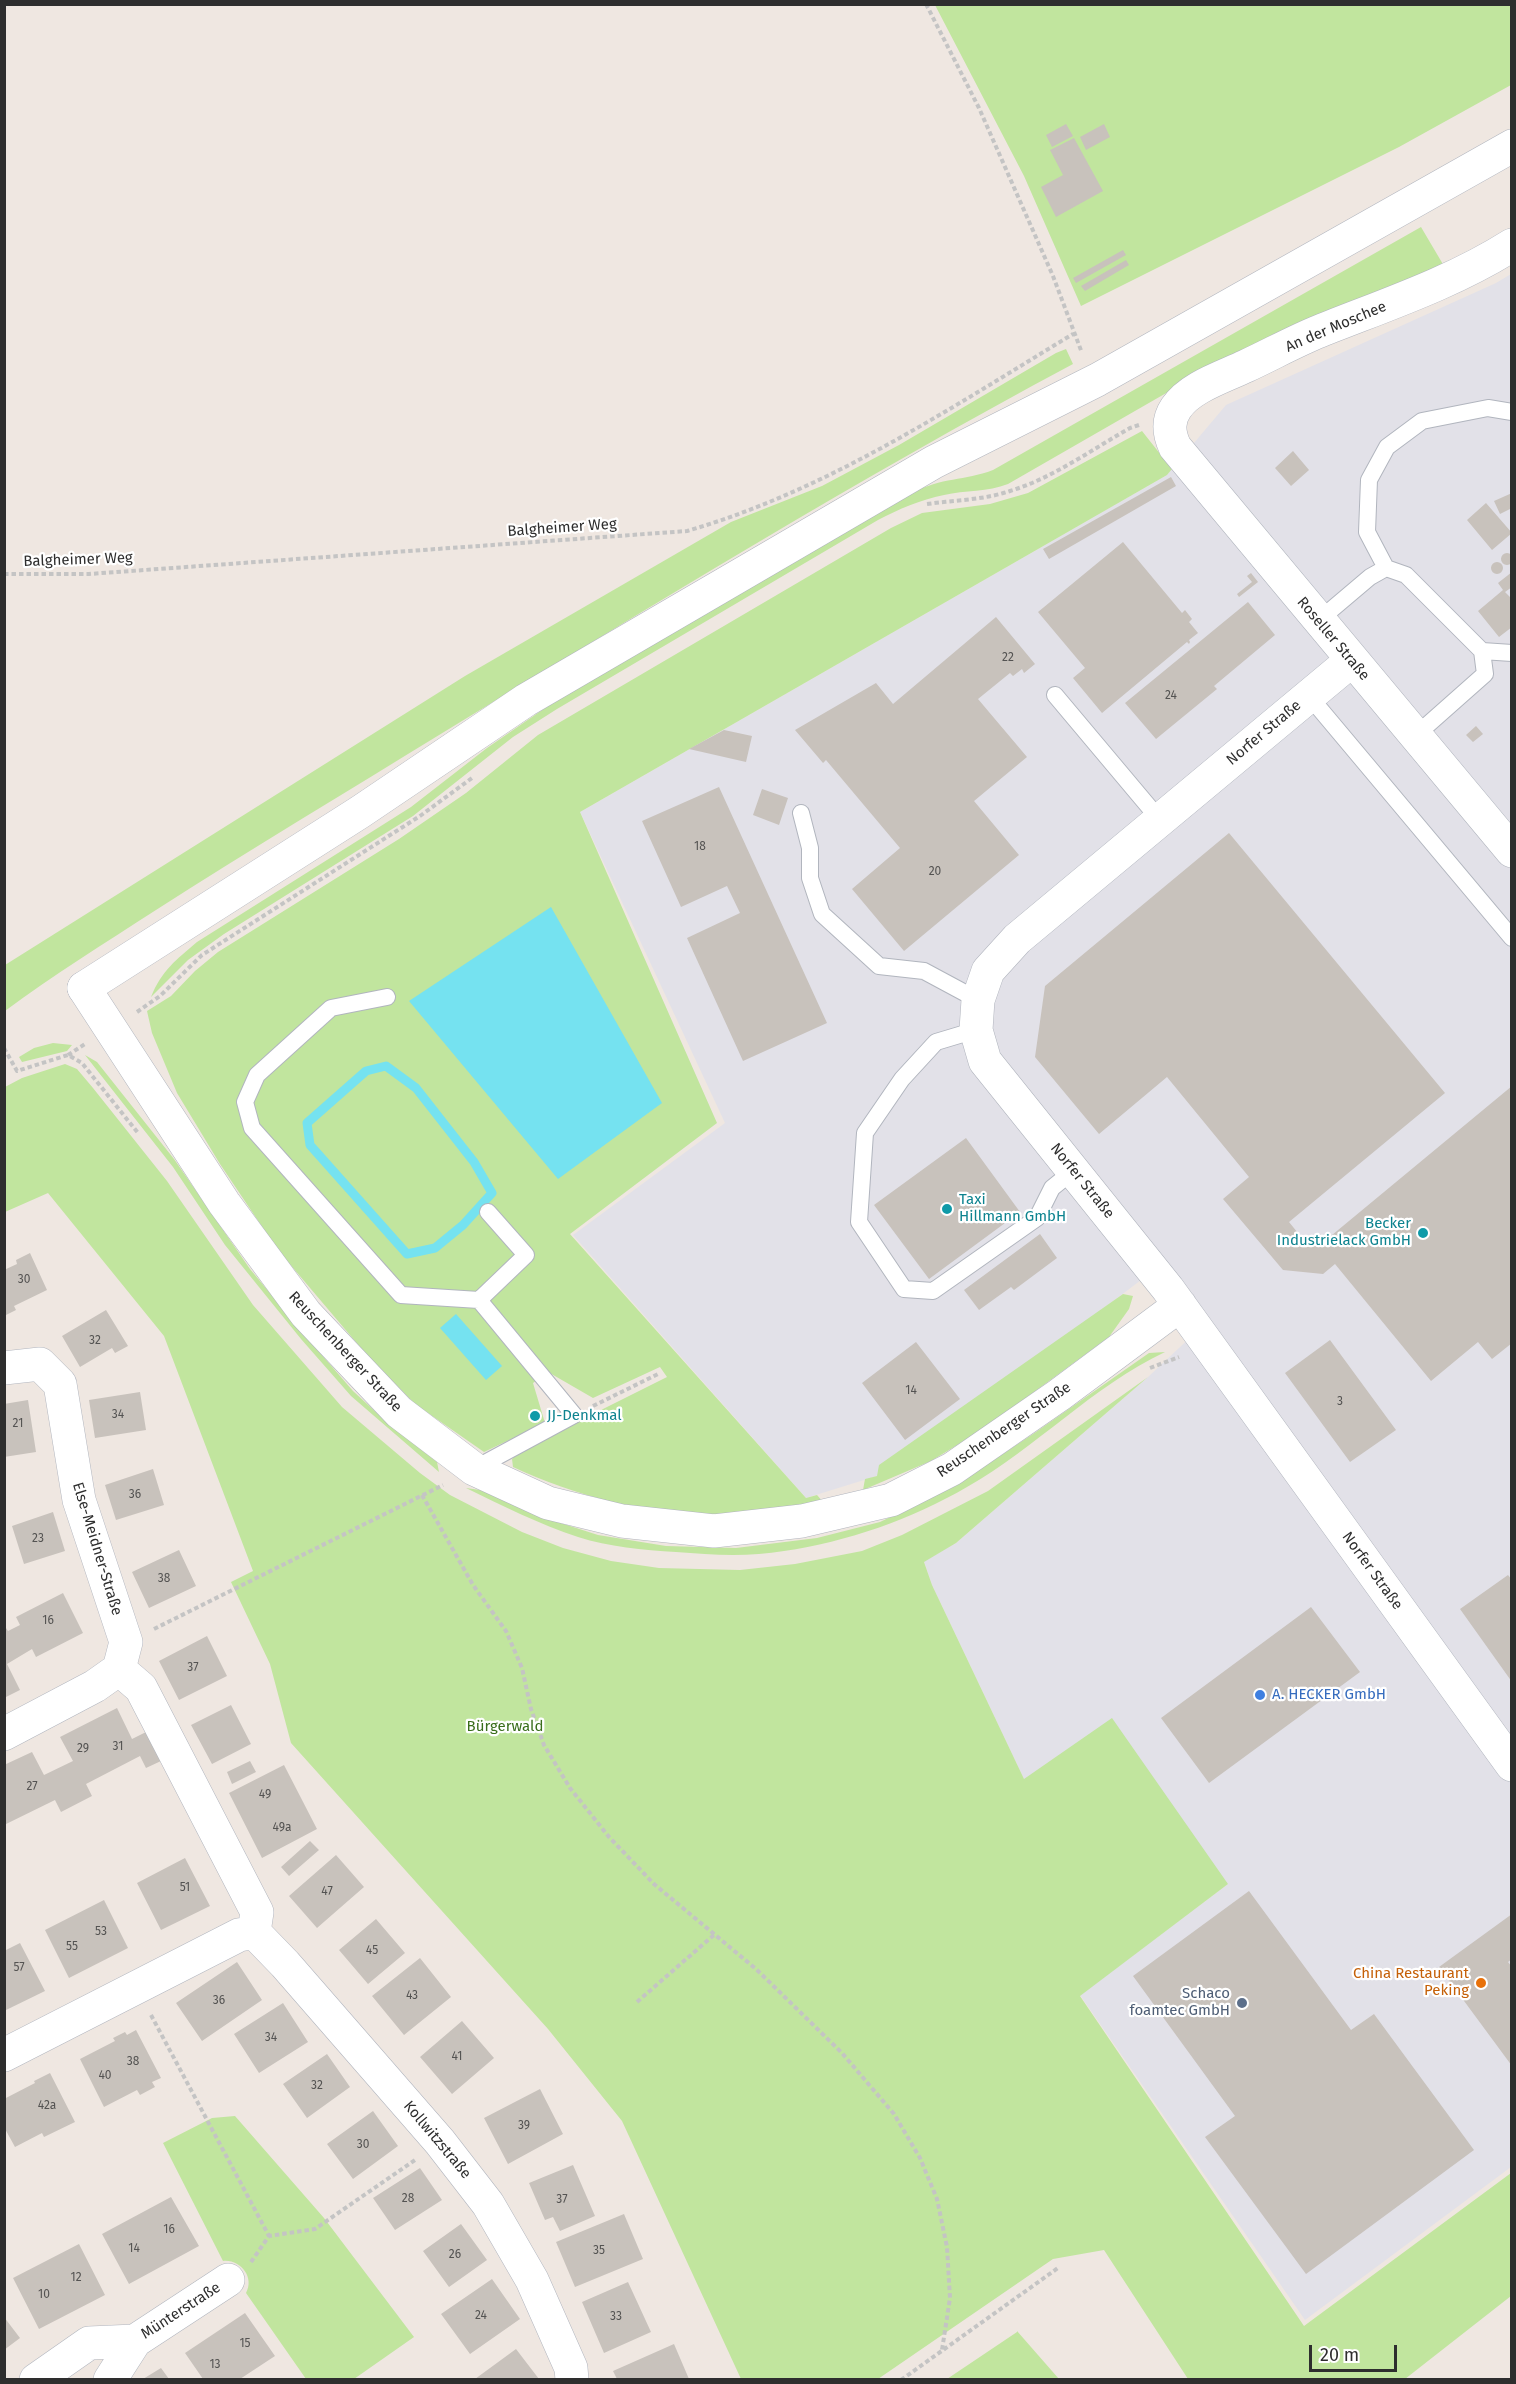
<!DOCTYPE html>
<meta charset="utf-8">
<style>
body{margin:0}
#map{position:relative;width:1516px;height:2384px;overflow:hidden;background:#efe7e1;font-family:"Fira Sans",sans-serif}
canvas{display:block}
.frame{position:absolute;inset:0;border:6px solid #2e2e2e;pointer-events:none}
.scale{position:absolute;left:1309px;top:2345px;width:88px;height:27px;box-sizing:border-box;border:3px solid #2e2e2e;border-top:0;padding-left:8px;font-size:18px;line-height:21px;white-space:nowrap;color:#2e2e2e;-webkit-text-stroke:4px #fff;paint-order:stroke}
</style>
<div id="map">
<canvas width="1516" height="2384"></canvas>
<div class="frame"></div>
<div class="scale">20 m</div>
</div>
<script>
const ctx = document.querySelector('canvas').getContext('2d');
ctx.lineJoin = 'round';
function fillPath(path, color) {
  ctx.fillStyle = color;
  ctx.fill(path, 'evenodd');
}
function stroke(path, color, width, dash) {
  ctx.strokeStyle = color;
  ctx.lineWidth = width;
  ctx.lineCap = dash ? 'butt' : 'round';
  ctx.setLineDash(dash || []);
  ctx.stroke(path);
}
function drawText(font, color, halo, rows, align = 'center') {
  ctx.font = font + ' "Fira Sans",sans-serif';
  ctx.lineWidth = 4.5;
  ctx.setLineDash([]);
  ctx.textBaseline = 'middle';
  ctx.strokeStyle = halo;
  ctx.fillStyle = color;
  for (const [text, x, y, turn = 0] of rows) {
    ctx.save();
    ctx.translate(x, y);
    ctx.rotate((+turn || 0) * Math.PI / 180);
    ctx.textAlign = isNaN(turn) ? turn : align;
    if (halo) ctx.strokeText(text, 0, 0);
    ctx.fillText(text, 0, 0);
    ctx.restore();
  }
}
fillPath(new Path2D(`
 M 1511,274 L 1511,2167 L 1305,2320 L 1080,1995 L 1228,1884 L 1024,1779 L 932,1585 L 924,1561 L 956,1543 L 1148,1377 L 1195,1333 L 1149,1274 L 1005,1383 L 877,1476 L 806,1498 L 573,1235 L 725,1123 L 580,812 L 1167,475 L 1226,405 L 1496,283 Z`), '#e2e1e8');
fillPath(new Path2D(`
 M 935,5 L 1511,5 L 1511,85 L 1399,147 L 1081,306 L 1024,176 Z
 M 1421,227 L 1444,266 L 1208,369 L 1008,484 C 988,492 965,490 944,495 C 920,500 899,509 878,520 L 557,709 L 513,737 L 413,816 L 224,934 L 188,960 L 151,997 C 162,970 176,960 197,942 L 411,807 L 487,748 L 548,706 L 912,493 C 942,477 964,481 993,470 Z
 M 1066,349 L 1073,364 C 859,478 652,606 444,732 C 348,791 251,849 156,910 C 105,943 53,975 5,1011 L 5,965 L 465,676 L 731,522 L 822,486 L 899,445 L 1056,353 Z
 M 1142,431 L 1172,469 L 1167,475 L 580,812 L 717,1123 L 570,1234 L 806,1498 L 817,1495 L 824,1503 C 800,1506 775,1511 751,1514 C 672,1522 584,1500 513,1467 L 512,1459 L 523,1449 L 667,1377 L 660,1367 L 593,1398 L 548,1372 L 533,1383 L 545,1423 L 484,1452 L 415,1404 L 366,1354 L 277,1249 L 220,1164 L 177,1093 L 152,1033 L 147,1011 L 171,996 L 195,971 L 218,952 L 399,839 L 466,793 L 538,735 L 891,528 L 922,513 L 990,504 L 1028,493 Z
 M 53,1043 L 72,1045 L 67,1051 L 22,1062 L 19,1057 L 34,1048 Z
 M 85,1055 L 97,1062 L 174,1159 L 250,1269 L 308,1339 L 353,1391 L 391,1426 L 437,1462 L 439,1472 L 351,1396 L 301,1339 L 225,1245 L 173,1167 Z
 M 65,1064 L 77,1069 L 93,1088 L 167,1181 L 253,1305 L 342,1407 L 420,1473 L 450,1495 L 522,1532 L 563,1548 L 611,1561 L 659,1568 L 740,1570 L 795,1564 L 862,1551 L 902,1535 L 988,1491 L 1148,1377 L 956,1543 L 924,1562 L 932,1585 L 1024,1779 L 1112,1718 L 1228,1884 L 1080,1996 L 1304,2326 L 1511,2173 L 1511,2296 L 1405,2379 L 1188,2379 L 1104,2250 L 1053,2259 L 878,2379 L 741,2379 L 622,2121 L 548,2029 L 291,1743 L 270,1664 L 231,1582 L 253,1571 L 164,1336 L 48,1193 L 5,1212 L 5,1087 L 22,1078 Z
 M 1123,1294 L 1133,1296 L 1129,1309 L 1109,1337 L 985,1428 L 931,1461 L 863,1490 L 865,1479 L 877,1476 L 879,1465 Z
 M 1165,1352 C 1093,1386 1036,1448 967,1487 C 912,1519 847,1542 784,1551 C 749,1557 712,1555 676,1552 C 643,1550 609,1547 578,1537 C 539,1524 503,1506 466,1488 L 480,1490 L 539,1516 L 598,1535 L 666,1546 L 736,1548 L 817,1538 L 880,1522 L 951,1488 L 1033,1434 L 1149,1353 Z
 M 235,2116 L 324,2218 L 414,2337 L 354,2379 L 306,2379 L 246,2293 C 255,2277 240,2259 223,2261 L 163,2143 L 212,2118 Z
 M 1017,2331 L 1059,2379 L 947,2379 L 1017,2332 Z`), '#c1e59e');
fillPath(new Path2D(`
 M 551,907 L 662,1103 L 558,1179 L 409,1001 Z
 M 456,1314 L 502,1366 L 486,1380 L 440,1328 Z`), '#75e2f0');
stroke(new Path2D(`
 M 386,1066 L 416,1088 L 474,1162 L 492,1193 L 463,1225 L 435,1248 L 407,1254 L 310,1145 L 307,1123 L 366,1071 Z`), '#75e2f0', 9);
fillPath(new Path2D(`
 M 1066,124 L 1073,136 L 1052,147 L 1046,135 Z
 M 1104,124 L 1110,137 L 1086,150 L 1080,137 Z
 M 1074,138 L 1103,191 L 1056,217 L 1041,187 L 1063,175 L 1050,150 Z
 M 1123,250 L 1126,255 L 1076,283 L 1073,278 Z
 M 1126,260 L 1129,265 L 1085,291 L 1081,286 Z
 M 1293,451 L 1309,470 L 1291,486 L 1275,468 Z
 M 1171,477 L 1176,486 L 1049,559 L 1043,549 Z
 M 1512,493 L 1512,508 L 1500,514 L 1494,501 Z
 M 1486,503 L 1512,533 L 1492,550 L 1467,520 Z
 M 1123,542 L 1182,613 L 1185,610 L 1192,619 L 1189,622 L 1198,633 L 1189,640 L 1190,642 L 1189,644 L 1187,642 L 1102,713 L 1073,678 L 1085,668 L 1038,612 Z
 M1501 559a6 6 0 1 1 12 0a6 6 0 1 1-12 0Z
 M1491 568a6 6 0 1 1 12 0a6 6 0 1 1-12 0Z
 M 1512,572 L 1512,587 L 1505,592 L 1512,599 L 1512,627 L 1499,637 L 1478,611 L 1503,590 L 1498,583 Z
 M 1251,573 L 1258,582 L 1239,597 L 1237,594 L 1252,582 L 1247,576 Z
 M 1248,602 L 1275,635 L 1214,686 L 1217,689 L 1156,739 L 1125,703 Z
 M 996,617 L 1035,664 L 1024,673 L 1022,669 L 1013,676 L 1010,673 L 978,699 L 1027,757 L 974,801 L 1019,855 L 904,951 L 852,889 L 900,848 L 826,760 L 823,763 L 795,730 L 876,683 L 893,704 Z
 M 1476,726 L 1483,734 L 1473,742 L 1466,735 Z
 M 724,730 L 752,736 L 746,762 L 689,749 Z
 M 719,787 L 827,1023 L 743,1061 L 687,938 L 740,913 L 727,886 L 681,907 L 642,821 Z
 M 762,789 L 788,798 L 779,825 L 753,815 Z
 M 1229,833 L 1445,1093 L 1289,1222 L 1306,1243 L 1320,1245 L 1512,1086 L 1512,1343 L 1492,1359 L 1478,1342 L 1431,1381 L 1335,1264 L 1323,1274 L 1283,1270 L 1223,1199 L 1249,1177 L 1167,1077 L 1099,1134 L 1035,1057 L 1045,986 Z
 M 966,1138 L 1020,1212 L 929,1279 L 874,1205 Z
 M 1040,1234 L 1057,1258 L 1014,1290 L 1011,1287 L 979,1310 L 964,1290 Z
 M 30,1253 L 47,1290 L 14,1306 L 16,1310 L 4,1316 L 4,1270 L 17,1264 L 16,1260 Z
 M 106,1310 L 128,1346 L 115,1353 L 112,1348 L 80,1367 L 62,1336 Z
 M 1330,1340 L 1396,1430 L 1350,1462 L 1285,1373 Z
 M 916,1342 L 960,1399 L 905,1440 L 862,1383 Z
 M 140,1392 L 146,1430 L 95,1438 L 89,1400 Z
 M 28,1400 L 36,1452 L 4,1457 L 4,1404 Z
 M 153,1469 L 164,1505 L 116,1520 L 105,1485 Z
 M 53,1512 L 65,1551 L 24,1564 L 12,1526 Z
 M 179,1550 L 196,1586 L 149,1608 L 132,1572 Z
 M 1508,1575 L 1512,1580 L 1512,1682 L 1460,1609 Z
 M 63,1593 L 83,1633 L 36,1657 L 32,1649 L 7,1664 L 20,1690 L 4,1698 L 4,1625 L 8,1631 L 20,1625 L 16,1617 Z
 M 1311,1607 L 1360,1672 L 1209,1783 L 1161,1718 Z
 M 207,1636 L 227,1676 L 179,1700 L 159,1661 Z
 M 231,1705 L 251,1744 L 212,1764 L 191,1725 Z
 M 117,1708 L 132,1739 L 146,1732 L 161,1761 L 146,1768 L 140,1756 L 86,1784 L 92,1796 L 61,1812 L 55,1800 L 4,1825 L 4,1765 L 32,1752 L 44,1775 L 73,1761 L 60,1737 Z
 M 250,1761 L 256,1772 L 232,1784 L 227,1772 Z
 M 284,1765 L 317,1829 L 262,1858 L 229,1793 Z
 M 310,1841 L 319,1850 L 289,1876 L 281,1867 Z
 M 336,1855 L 364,1887 L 317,1928 L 289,1896 Z
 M 185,1858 L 210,1906 L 161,1930 L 137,1883 Z
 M 1249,1891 L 1351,2030 L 1374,2014 L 1474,2150 L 1306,2274 L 1205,2137 L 1235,2116 L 1133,1976 Z
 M 104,1900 L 128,1948 L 69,1978 L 45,1930 Z
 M 1512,1914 L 1512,1959 L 1508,1962 L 1512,1967 L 1512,2066 L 1439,1967 Z
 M 376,1919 L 405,1953 L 368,1984 L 339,1950 Z
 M 20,1943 L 45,1991 L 4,2011 L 4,1951 Z
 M 420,1958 L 451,1997 L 404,2035 L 372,1996 Z
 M 237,1962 L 262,2000 L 202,2041 L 176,2003 Z
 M 283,2003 L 308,2042 L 259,2073 L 234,2034 Z
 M 462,2021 L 494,2058 L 452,2094 L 420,2057 Z
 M 136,2030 L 161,2078 L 152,2082 L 155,2087 L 140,2095 L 137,2090 L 104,2107 L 80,2059 L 115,2041 L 113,2038 L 125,2032 L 127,2035 Z
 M 327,2054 L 350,2087 L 307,2118 L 283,2084 Z
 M 50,2073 L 75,2122 L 44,2137 L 42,2133 L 15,2147 L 4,2127 L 4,2099 L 35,2083 L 34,2081 Z
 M 540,2089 L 563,2134 L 508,2164 L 484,2118 Z
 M 373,2111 L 398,2146 L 353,2179 L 327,2144 Z
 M 573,2165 L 595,2216 L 560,2231 L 553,2217 L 545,2220 L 529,2183 Z
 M 420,2168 L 442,2200 L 395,2230 L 373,2198 Z
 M 171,2197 L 199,2246 L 129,2284 L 102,2234 Z
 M 624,2214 L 643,2259 L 575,2287 L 556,2242 Z
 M 461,2224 L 487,2260 L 449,2287 L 423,2251 Z
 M 79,2244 L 105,2295 L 39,2329 L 13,2278 Z
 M 492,2279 L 520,2319 L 470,2354 L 441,2314 Z
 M 628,2282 L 651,2332 L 604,2353 L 582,2302 Z
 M 245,2313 L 275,2356 L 240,2379 L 203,2379 L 185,2353 Z
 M 4,2317 L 20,2338 L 4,2350 Z
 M 674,2344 L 689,2379 L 617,2379 L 613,2371 Z
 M 516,2349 L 539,2379 L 475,2379 Z
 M 161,2368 L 169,2379 L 143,2379 Z`), '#c8c2bc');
const service = new Path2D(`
 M 1386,568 L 1367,532 L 1369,480 L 1387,447 L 1422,421 L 1488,408 L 1512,412
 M 1318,621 L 1370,577 L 1386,568 L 1406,575 L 1482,651 L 1485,674 L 1415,736
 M 1482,651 L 1512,653
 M 1055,695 L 1160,820
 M 1309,696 L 1512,938
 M 801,813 L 810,848 L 810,878 L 822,914 L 879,966 L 924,971 L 978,1000
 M 387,997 L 331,1008 L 257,1075 L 245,1102 L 252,1128 L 401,1295 L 479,1300 L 574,1415 L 474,1469
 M 976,1030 L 936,1042 L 902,1079 L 865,1133 L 859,1222 L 904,1289 L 933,1291 L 1037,1218 L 1052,1188 L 1073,1171
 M 479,1300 L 526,1255 L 488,1212`);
const minor = new Path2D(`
 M 1512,245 C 1452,283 1385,305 1320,331 C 1295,341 1270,355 1246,366 C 1223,377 1190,387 1176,408 C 1167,421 1169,434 1175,447 L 1512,851
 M 1351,661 L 1017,939 L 988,971 L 978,1000 L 976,1030 L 985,1061 L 1168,1289 L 1512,1765
 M 84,988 L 224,1203 L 306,1314 L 399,1412 L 474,1469 L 548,1503 L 622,1521 L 714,1531 L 802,1521 L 891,1500 L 952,1469 L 1059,1395 L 1180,1305
 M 4,1368 L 40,1364 L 60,1384 L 79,1500 L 126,1642 L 119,1669
 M 4,1734 L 95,1686 L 119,1669 L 141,1688 L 257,1912 L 254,1932
 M 4,2055 L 239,1935 L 254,1932 L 285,1964 L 440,2142 L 488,2204 L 532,2280 L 571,2368 L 572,2380
 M 36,2380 L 89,2343 L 135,2341
 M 110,2380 L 135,2341 L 228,2280`);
const secondary = new Path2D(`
 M 84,988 L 360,812 L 526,700 L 934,462 L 1097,380 L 1512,146`);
stroke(service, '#b1b5be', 18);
stroke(minor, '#b1b5be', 34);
stroke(secondary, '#b1b5be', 34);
stroke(new Path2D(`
 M 926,4 L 979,108 L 1053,276 L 1082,353
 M 927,504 C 955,500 984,500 1010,491 C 1053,478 1091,450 1130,428 L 1139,425
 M 4,574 L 89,574 L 687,531 C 828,490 949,409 1073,334
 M 137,1012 L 160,996 L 202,955 L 420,816 L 472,778
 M 4,1048 L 17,1071 L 68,1055 L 82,1063 L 138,1133
 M 68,1055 L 85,1044
 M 1150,1368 L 1179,1357
 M 593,1406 L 658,1374
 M 422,1495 L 473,1585 L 506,1631 L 522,1668 L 531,1709 L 544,1745 L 570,1788 L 609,1837 L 654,1884 L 756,1969 L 842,2053 L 894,2114 L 920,2158 L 937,2199 L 947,2247 L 950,2298 L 942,2350
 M 154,1629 L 443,1485
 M 637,2002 L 715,1934
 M 151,2015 L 269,2236
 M 251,2262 L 269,2236 L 315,2229 L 415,2160
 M 901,2380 L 1058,2268`), '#c4c4c4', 4, [4.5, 3]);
stroke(service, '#fff', 16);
stroke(minor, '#fff', 33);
stroke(secondary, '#fff', 33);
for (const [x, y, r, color] of [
 [947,1209,6,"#0f9aa8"],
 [1423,1233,6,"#0f9aa8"],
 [535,1416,6,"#0f9aa8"],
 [1260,1695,6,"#3f7fe0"],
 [1481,1983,6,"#e8710a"],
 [1242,2003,6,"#5c6f8a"]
]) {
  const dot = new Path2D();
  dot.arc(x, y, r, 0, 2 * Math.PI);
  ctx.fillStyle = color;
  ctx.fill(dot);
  stroke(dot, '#fff', 2);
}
drawText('12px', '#545352', null, [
 ["22",1008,658],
 ["24",1171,696],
 ["18",700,847],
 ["20",935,872],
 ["30",24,1280],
 ["32",95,1341],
 ["14",911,1391],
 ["3",1340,1402],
 ["34",118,1415],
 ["21",18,1424],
 ["36",135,1495],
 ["23",38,1539],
 ["38",164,1579],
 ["16",48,1621],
 ["37",193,1668],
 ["31",118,1747],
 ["29",83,1749],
 ["27",32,1787],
 ["49",265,1795],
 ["49a",282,1828],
 ["51",185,1888],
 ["47",327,1892],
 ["53",101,1932],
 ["55",72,1947],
 ["45",372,1951],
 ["57",19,1968],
 ["43",412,1996],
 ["36",219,2001],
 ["34",271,2038],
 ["41",457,2057],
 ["38",133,2062],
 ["40",105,2076],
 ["32",317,2086],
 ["42a",47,2106],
 ["39",524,2126],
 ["30",363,2145],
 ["28",408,2199],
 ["37",562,2200],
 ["16",169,2230],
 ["14",134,2249],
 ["35",599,2251],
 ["26",455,2255],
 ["12",76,2278],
 ["10",44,2295],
 ["24",481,2316],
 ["33",616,2317],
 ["15",245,2344],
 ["13",215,2365]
]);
drawText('15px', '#2e2e2e', '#fff', [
 ["An der Moschee",1336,327,-23],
 ["Balgheimer Weg",562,528,-4],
 ["Balgheimer Weg",78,560,-2],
 ["Roseller Straße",1333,639,50],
 ["Norfer Straße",1264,733,-40],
 ["Norfer Straße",1082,1181,51],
 ["Reuschenberger Straße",345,1352,47],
 ["Reuschenberger Straße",1004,1430,-34],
 ["Else-Meidner-Straße",97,1549,73],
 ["Norfer Straße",1372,1571,54],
 ["Kollwitzstraße",437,2140,50],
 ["Münterstraße",181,2311,-33]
]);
drawText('15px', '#0d838f', '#fff', [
 ["Taxi",959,1200],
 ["Hillmann GmbH",959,1217],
 ["Becker",1411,1224,"right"],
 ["Industrielack GmbH",1411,1241,"right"],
 ["JJ-Denkmal",547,1416]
], 'left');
drawText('15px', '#366cbe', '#fff', [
 ["A. HECKER GmbH",1272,1695]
], 'left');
drawText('15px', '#396e1b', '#fff', [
 ["Bürgerwald",505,1727]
]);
drawText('15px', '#c56008', '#fff', [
 ["China Restaurant",1469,1974],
 ["Peking",1469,1991]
], 'right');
drawText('15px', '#4e5e75', '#fff', [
 ["Schaco",1230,1994],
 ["foamtec GmbH",1230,2011]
], 'right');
</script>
